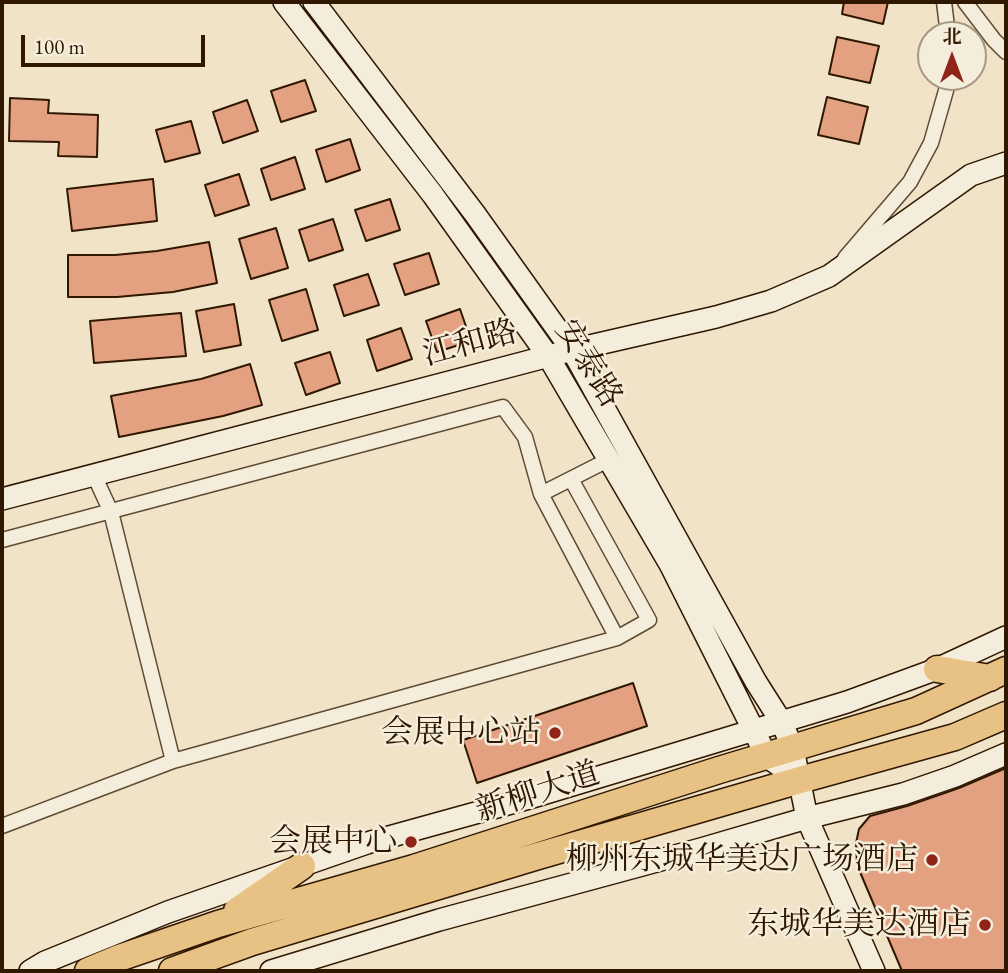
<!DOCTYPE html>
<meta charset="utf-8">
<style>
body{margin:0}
#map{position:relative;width:1008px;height:973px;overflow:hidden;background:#f0e3c7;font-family:"EB Garamond","Noto Serif SC",serif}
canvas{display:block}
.frame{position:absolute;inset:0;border:4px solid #2f1700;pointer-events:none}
.north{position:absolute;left:917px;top:21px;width:70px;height:70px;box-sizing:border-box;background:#f5eddb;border:2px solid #a69783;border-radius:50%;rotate:0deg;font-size:19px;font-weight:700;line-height:28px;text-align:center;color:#2f1700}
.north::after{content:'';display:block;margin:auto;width:24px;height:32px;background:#8f2418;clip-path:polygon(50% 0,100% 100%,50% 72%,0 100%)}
.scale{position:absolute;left:21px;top:35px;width:184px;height:32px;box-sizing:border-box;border:4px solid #2f1700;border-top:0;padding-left:9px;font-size:21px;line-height:24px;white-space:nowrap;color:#2f1700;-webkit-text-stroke:5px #f5eddb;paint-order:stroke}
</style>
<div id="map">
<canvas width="1008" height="973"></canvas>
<div class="frame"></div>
<div class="north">北</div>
<div class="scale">100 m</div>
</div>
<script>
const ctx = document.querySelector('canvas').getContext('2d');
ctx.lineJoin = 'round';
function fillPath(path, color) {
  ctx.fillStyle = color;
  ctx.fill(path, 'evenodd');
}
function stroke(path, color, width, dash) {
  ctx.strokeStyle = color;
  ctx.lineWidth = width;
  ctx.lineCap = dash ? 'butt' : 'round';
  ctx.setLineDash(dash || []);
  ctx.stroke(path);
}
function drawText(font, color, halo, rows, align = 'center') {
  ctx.font = font + ' "EB Garamond","Noto Serif SC",serif';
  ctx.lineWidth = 5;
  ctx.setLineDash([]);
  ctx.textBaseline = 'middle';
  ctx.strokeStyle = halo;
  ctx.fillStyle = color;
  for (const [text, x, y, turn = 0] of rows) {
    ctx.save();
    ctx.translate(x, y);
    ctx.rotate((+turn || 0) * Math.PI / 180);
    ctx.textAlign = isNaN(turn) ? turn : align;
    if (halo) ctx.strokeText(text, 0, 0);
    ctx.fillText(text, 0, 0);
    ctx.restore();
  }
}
const building = new Path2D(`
 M 844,2 L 888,2 L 883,24 L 842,14 Z
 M 837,37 L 879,46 L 870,83 L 829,74 Z
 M 305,80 L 316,111 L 281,122 L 271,91 Z
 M 827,97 L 868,107 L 859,144 L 818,135 Z
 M 10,98 L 49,100 L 48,113 L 98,115 L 97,157 L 58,156 L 59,142 L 9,141 Z
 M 247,100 L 258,131 L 223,143 L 213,112 Z
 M 191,121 L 200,153 L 165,162 L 156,130 Z
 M 350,139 L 360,170 L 326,182 L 316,150 Z
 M 295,157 L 305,189 L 271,200 L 261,169 Z
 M 239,174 L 249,205 L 215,216 L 205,185 Z
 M 153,179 L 157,221 L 72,231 L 67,189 Z
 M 390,199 L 400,230 L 366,241 L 355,210 Z
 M 333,219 L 343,250 L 309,261 L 299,230 Z
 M 276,228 L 288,268 L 251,279 L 239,239 Z
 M 209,242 L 217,283 L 173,292 L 117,297 L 68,297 L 68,255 L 115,255 L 157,251 Z
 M 429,253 L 439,284 L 405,295 L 394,264 Z
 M 368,274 L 379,305 L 344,316 L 334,285 Z
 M 306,289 L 318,330 L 282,341 L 269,300 Z
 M 234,304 L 241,345 L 204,352 L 196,311 Z
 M 460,309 L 471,341 L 437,352 L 426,321 Z
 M 181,313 L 186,356 L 94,363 L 90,321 Z
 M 401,328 L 412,359 L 377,371 L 367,340 Z
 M 330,352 L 340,383 L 306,395 L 295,363 Z
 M 250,364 L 262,405 L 223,416 L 119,437 L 111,396 L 201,379 Z
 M 633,683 L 647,726 L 477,783 L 463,740 Z
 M 1006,768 L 1006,971 L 902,971 L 857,865 L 856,843 L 859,829 L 870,816 L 907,806 L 959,788 Z`);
fillPath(building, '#e4a182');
stroke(building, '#2f1700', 2);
const street = new Path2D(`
 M 944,2 L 948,35
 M 965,2 L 994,40 L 1006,52
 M 845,258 L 910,182 L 931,143 L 947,87 L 947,77
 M 610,459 L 541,494 L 617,638
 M 94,475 L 111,512 L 173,761
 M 2,540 L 503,407 L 525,437 L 541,494
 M 2,826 L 173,761 L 617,638 L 649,620 L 571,479`);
const secondary = new Path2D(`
 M 284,2 L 433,195 L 548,356 L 671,566 L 767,757 L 800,780
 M 314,2 L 475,214 L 572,350 L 756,682 L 782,723 L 793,749 L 807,818 L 874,971
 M 2,499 L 572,350 L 716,317 L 771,301 L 829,276 L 971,175 L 1006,163
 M 30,971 L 45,962 L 168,912 L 367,843 L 526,799 L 847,702 L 937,669 L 1006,637
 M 271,971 L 439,920 L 701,849 L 807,818 L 903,794 L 955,776 L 1006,754`);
const highway = new Path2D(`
 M 937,669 L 990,678
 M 237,911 L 302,866
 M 88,971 L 119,958 L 218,924 L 414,868 L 719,770 L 916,711 L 1006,670
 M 172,971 L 252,942 L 538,856 L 800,780 L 955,737 L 1006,715`);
stroke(street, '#5f4a32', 17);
stroke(secondary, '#2f1700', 24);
stroke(highway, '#2f1700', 29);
stroke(street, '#f5eddb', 14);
stroke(secondary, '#f5eddb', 21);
stroke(highway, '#e8c284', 26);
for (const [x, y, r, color] of [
 [555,733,7,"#8f2418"],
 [411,842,7,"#8f2418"],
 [932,860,7,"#8f2418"],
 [985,925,7,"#8f2418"]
]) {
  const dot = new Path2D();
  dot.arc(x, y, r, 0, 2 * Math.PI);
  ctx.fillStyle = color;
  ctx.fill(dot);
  stroke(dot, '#f5eddb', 2.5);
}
drawText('32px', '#2f1700', '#f5eddb', [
 ["江和路",470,344,-15],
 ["安泰路",588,364,58],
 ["新柳大道",538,793,-18]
]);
drawText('32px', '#2f1700', '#f5eddb', [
 ["会展中心站",541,733],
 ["会展中心",397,842],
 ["柳州东城华美达广场酒店",918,860],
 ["东城华美达酒店",971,925]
], 'right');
</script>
